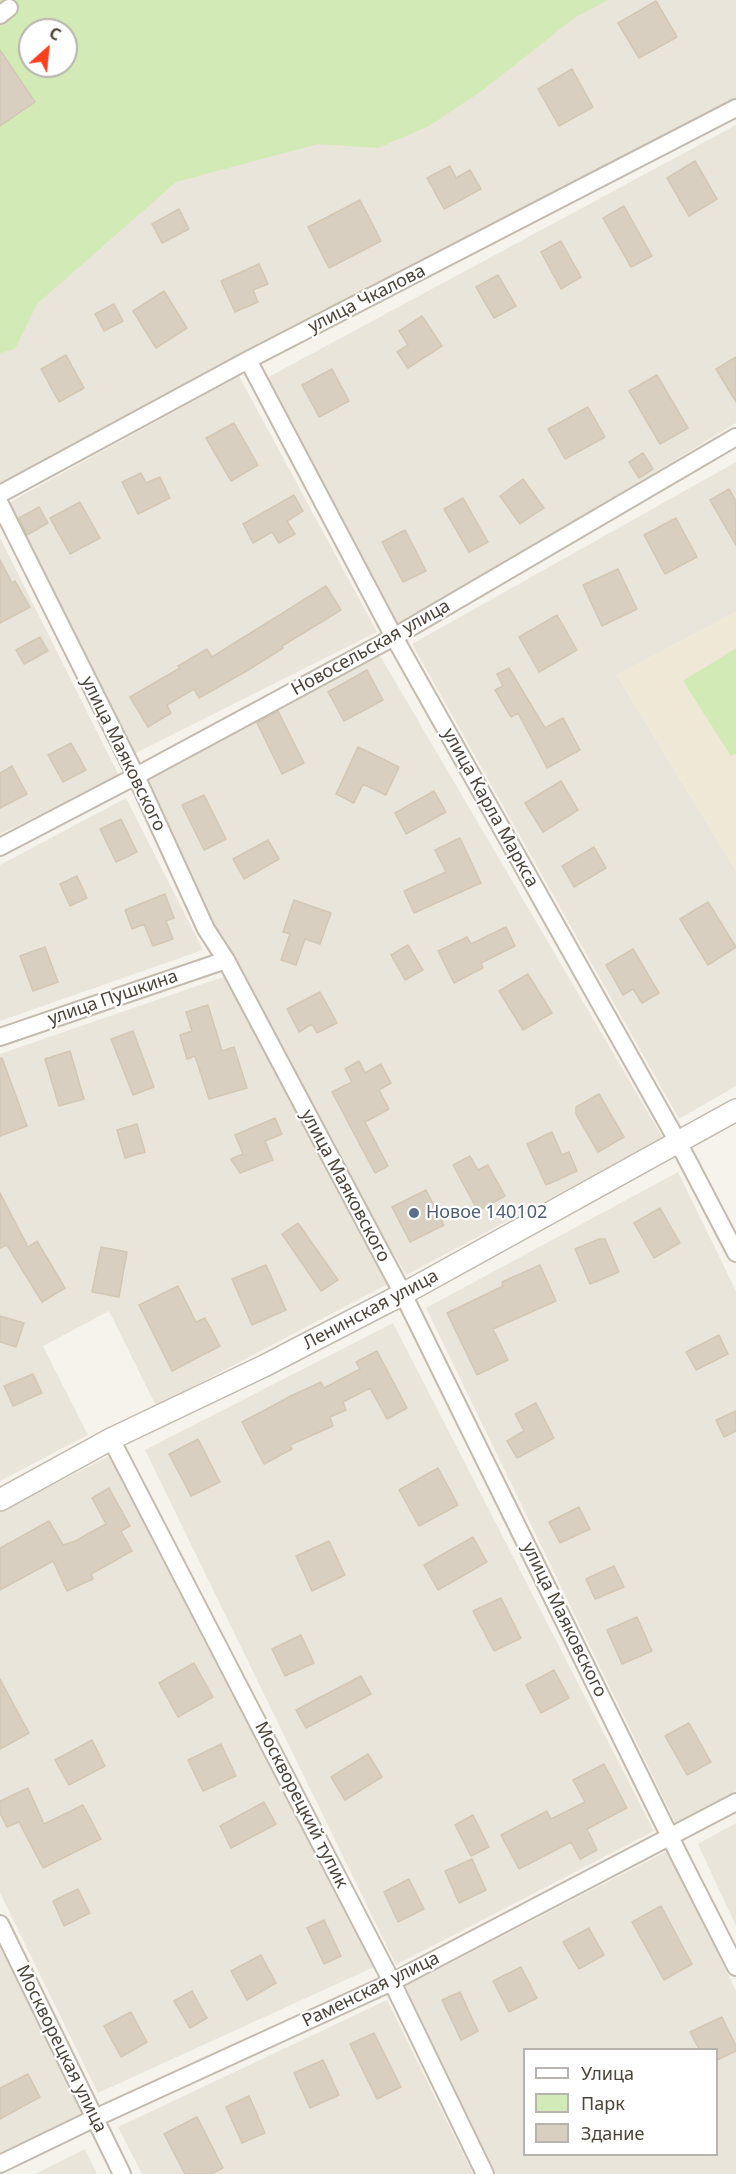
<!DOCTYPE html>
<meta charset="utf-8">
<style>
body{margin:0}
#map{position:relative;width:736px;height:2174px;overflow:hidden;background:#f6f3ec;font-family:"Noto Sans",sans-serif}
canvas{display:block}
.legend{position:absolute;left:523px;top:2048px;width:195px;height:108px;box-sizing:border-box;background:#fff;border:2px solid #b7b4b0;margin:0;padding:8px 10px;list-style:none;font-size:18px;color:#4b4439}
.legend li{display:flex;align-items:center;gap:12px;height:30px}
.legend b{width:30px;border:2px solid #b7b4b0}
.north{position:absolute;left:18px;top:18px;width:60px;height:60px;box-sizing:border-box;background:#fff;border:2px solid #b7b4b0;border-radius:50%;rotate:27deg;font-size:16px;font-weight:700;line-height:24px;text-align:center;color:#4b4439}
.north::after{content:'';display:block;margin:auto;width:21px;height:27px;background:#fc3f1d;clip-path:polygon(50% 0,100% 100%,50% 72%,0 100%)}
</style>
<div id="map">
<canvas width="736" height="2174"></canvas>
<ul class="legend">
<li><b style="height:8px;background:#fff"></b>Улица</li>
<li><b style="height:16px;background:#d2eab5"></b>Парк</li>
<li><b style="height:16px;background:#d8cfc1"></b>Здание</li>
</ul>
<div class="north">С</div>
</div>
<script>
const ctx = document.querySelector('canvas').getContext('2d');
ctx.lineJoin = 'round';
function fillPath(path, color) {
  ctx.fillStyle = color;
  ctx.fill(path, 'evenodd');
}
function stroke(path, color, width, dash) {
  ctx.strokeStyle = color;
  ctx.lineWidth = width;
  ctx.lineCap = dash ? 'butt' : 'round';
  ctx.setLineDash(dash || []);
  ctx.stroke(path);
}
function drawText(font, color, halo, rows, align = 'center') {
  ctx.font = font + ' "Noto Sans",sans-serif';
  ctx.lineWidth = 4.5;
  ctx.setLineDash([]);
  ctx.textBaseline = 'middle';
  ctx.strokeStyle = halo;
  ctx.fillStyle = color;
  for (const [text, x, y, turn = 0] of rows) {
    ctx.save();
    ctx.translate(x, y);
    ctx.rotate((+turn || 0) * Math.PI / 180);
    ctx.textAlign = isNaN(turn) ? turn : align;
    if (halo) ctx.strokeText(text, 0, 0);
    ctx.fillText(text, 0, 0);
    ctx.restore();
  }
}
fillPath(new Path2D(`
 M 71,0 L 736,0 L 736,99 L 0,489 L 0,52 L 30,30 L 30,66 L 66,66 L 66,30 L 30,30 Z
 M 736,125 L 736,423 L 394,631 L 263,380 Z
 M 239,376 L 377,632 L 134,754 L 10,502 Z
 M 736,462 L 736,612 L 617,675 L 736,871 L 736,1086 L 679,1119 L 412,644 Z
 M 0,538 L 119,776 L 0,834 Z
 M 379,654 L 663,1138 L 406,1275 L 271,1047 L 143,778 Z
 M 126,798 L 203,950 L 0,1021 L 0,865 Z
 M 226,976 L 388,1284 L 156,1406 L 109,1311 L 43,1346 L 88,1435 L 0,1481 L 0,1054 Z
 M 678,1172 L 736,1291 L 736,1791 L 676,1824 L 426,1308 Z
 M 393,1323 L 654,1831 L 396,1965 L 145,1450 Z
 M 113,1454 L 374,1967 L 98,2093 L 0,1893 L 0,1512 Z
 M 736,1823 L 736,1926 L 698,1844 Z
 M 669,1850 L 736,1991 L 736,2174 L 496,2174 L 404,1987 ZM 524,2050 L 716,2050 L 716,2154 L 524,2154 Z
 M 0,1946 L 83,2115 L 0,2154 Z
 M 387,2000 L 473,2174 L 142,2174 L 118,2127 Z
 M 85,2149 L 97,2174 L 35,2174 Z`), '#eae5da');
fillPath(new Path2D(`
 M 736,612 L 736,871 L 617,675 Z`), '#efe8d6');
fillPath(new Path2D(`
 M 0,0 L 608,0 L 574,18 L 483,90 L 429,126 L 378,148 L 318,144 L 176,182 L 37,304 L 15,349 L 0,353 ZM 30,30 L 66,30 L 66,66 L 30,66 Z
 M 736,648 L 736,753 L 731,756 L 683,681 Z`), '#d2eab5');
const building = new Path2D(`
 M 656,1 L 677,37 L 639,58 L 618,23 Z
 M 0,50 L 35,102 L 0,126 Z
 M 572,69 L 593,107 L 559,126 L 538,89 Z
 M 695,161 L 717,199 L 689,216 L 667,178 Z
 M 450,166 L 456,178 L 470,170 L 481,189 L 444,209 L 427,178 Z
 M 360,200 L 381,241 L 329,268 L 308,227 Z
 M 624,206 L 652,256 L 631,267 L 603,218 Z
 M 179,209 L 189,229 L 162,243 L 152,224 Z
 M 561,241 L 581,277 L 561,289 L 541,252 Z
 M 259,264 L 268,284 L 253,290 L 258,302 L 235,312 L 221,281 Z
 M 498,275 L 516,306 L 494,318 L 476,287 Z
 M 164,291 L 187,328 L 156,348 L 133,311 Z
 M 114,304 L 123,321 L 104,331 L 95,314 Z
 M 422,316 L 442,346 L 408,368 L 397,352 L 408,345 L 399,331 Z
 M 66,355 L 84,388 L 59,402 L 41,369 Z
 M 736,357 L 736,402 L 716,369 Z
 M 332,369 L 349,401 L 319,417 L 302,385 Z
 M 657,375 L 688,428 L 660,444 L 629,391 Z
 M 588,407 L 605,437 L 565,459 L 548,429 Z
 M 234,423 L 258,465 L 231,481 L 206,438 Z
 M 643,453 L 653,469 L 639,478 L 629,462 Z
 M 141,473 L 146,483 L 160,477 L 170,498 L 138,514 L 122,482 Z
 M 523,479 L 544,508 L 520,524 L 500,496 Z
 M 729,489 L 736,501 L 736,545 L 710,500 Z
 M 294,495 L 303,511 L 287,521 L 295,534 L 279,543 L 272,532 L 253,543 L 243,524 Z
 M 463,498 L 488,542 L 469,552 L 444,509 Z
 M 80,502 L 100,538 L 70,554 L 50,518 Z
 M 39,507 L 48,523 L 27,535 L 19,518 Z
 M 676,518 L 697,557 L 665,574 L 644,535 Z
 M 405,530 L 426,571 L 403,582 L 382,542 Z
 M 0,560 L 12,583 L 15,581 L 30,607 L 0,623 Z
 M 618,569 L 637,609 L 602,626 L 583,585 Z
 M 326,586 L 341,610 L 282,646 L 283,648 L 250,669 L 199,698 L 194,689 L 167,705 L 171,713 L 148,727 L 130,697 L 180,668 L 178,666 L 207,649 L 212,657 Z
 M 557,615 L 577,650 L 539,672 L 519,637 Z
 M 40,637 L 48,651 L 24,664 L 16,650 Z
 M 509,668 L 545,728 L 563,718 L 580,750 L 547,768 L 518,713 L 511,717 L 495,690 L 503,686 L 497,674 Z
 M 367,670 L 383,700 L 344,721 L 328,692 Z
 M 278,711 L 304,763 L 282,774 L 257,723 Z
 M 71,743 L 86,770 L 63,782 L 48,755 Z
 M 358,747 L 399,767 L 386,795 L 363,784 L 354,803 L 336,794 Z
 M 12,766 L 27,794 L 0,808 L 0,773 Z
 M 561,781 L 578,810 L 543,832 L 525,803 Z
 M 434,791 L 446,812 L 406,834 L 395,813 Z
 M 204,795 L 226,839 L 204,850 L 182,805 Z
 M 121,819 L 137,852 L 116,862 L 100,829 Z
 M 460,838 L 481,883 L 414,913 L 404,891 L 446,872 L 435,850 Z
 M 268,840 L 279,859 L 244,879 L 233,859 Z
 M 594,847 L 606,868 L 574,887 L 562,866 Z
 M 77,876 L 87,898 L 70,906 L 60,884 Z
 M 165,894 L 174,918 L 166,921 L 173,939 L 153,946 L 144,924 L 132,929 L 125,910 Z
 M 294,900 L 331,913 L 320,944 L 305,939 L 296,965 L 281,960 L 290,934 L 283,932 Z
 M 708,902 L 736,947 L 708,965 L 680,919 Z
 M 506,927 L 515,946 L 481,963 L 483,968 L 454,983 L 438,951 L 467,937 L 471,944 Z
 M 408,945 L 423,970 L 405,980 L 391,955 Z
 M 45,947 L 58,982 L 33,991 L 20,956 Z
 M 633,949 L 659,993 L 642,1003 L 633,989 L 623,995 L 606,965 Z
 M 528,974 L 552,1013 L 523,1030 L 499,991 Z
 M 320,992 L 337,1023 L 317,1033 L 312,1024 L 299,1032 L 287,1009 Z
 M 208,1005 L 222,1051 L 234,1047 L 247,1088 L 209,1099 L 195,1056 L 187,1059 L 180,1035 L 192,1031 L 186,1012 Z
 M 133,1031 L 154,1087 L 133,1095 L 111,1039 Z
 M 70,1051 L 84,1099 L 59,1106 L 45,1059 Z
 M 2,1058 L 27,1126 L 0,1136 L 0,1059 Z
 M 359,1061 L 365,1073 L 381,1064 L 391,1083 L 379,1090 L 389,1109 L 365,1122 L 388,1166 L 375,1173 L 332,1092 L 352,1082 L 345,1069 Z
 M 599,1094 L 624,1137 L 598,1152 L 576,1114 L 576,1107 Z
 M 275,1118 L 282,1134 L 265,1141 L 273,1160 L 240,1173 L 231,1159 L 243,1154 L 235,1135 Z
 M 137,1124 L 145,1152 L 125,1158 L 117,1130 Z
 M 552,1132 L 562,1155 L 569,1152 L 577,1171 L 546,1185 L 527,1144 Z
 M 470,1156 L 478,1170 L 488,1165 L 505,1196 L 478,1211 L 453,1165 Z
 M 426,1190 L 444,1225 L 410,1242 L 392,1207 Z
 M 0,1193 L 28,1247 L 37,1241 L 65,1288 L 42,1302 L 7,1245 L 0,1248 Z
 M 660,1208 L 680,1243 L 654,1258 L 634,1223 Z
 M 298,1223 L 338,1280 L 321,1291 L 282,1234 Z
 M 599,1239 L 605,1239 L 619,1272 L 590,1284 L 575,1249 Z
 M 101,1247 L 127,1252 L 119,1297 L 92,1292 Z
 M 266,1265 L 286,1310 L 252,1325 L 232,1279 Z
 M 540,1265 L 556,1301 L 493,1329 L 508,1360 L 477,1375 L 447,1313 L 503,1286 L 502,1282 Z
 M 178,1286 L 196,1322 L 205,1318 L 220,1346 L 172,1371 L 139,1305 Z
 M 0,1316 L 24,1323 L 16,1347 L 0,1342 Z
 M 719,1335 L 728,1354 L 696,1370 L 686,1352 Z
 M 377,1351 L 407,1408 L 387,1419 L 370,1388 L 343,1402 L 346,1410 L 330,1417 L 333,1426 L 290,1445 L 292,1449 L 264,1464 L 242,1422 L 291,1396 L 321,1382 L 324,1388 L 360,1369 L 356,1362 Z
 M 33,1374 L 42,1393 L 13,1406 L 4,1386 Z
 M 536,1403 L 554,1438 L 517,1458 L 507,1441 L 524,1431 L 515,1414 Z
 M 736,1411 L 736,1431 L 724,1437 L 716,1420 Z
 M 198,1439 L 220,1482 L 191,1496 L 169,1454 Z
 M 438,1468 L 458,1505 L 419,1526 L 399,1490 Z
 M 109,1488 L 130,1526 L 121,1531 L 132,1551 L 91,1574 L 93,1579 L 67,1591 L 53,1561 L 0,1590 L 0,1548 L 49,1521 L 63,1545 L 75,1541 L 106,1524 L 92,1498 Z
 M 579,1507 L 590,1529 L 560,1543 L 549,1522 Z
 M 473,1537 L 487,1562 L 438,1590 L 424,1565 Z
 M 329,1541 L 345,1575 L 312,1591 L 296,1556 Z
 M 614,1566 L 624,1587 L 595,1599 L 586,1579 Z
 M 501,1598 L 521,1638 L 494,1651 L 473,1611 Z
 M 637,1617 L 652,1651 L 622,1664 L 607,1630 Z
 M 301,1635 L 314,1663 L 285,1676 L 272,1649 Z
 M 194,1663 L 213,1697 L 178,1717 L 159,1683 Z
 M 554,1670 L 569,1698 L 541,1713 L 526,1685 Z
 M 361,1676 L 371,1694 L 306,1728 L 296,1710 Z
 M 0,1679 L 29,1733 L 0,1749 Z
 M 689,1723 L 711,1762 L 687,1775 L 665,1736 Z
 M 92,1740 L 105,1766 L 69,1785 L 55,1760 Z
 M 221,1744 L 236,1776 L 203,1791 L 188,1760 Z
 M 368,1754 L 382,1777 L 345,1800 L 331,1777 Z
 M 604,1764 L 627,1808 L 587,1829 L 597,1850 L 580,1859 L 571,1842 L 519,1869 L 501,1835 L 547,1811 L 551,1819 L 585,1802 L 573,1780 Z
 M 28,1788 L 44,1824 L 83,1805 L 101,1839 L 43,1868 L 19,1822 L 7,1827 L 0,1813 L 0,1801 Z
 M 264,1802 L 276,1824 L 231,1848 L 220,1826 Z
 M 473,1815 L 489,1847 L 471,1856 L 455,1825 Z
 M 472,1859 L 486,1890 L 459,1903 L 445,1871 Z
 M 409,1879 L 424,1909 L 398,1922 L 384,1892 Z
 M 78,1889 L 90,1913 L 64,1926 L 53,1901 Z
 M 661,1906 L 692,1964 L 664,1980 L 632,1922 Z
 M 324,1920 L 341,1956 L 324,1964 L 307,1928 Z
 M 589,1928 L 604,1955 L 579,1969 L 563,1942 Z
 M 261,1955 L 276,1983 L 247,2000 L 231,1971 Z
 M 521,1967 L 537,1998 L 509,2012 L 493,1981 Z
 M 192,1991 L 207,2018 L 190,2028 L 174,2001 Z
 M 460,1992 L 478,2031 L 461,2040 L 442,2000 Z
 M 131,2012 L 147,2042 L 121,2057 L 104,2026 Z
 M 722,2017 L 736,2046 L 736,2051 L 717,2060 L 717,2049 L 699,2049 L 690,2032 Z
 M 374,2033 L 401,2087 L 377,2099 L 350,2044 Z
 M 323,2060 L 339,2095 L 310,2108 L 294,2073 Z
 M 28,2074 L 40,2097 L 0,2119 L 0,2088 Z
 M 249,2096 L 265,2133 L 242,2143 L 226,2107 Z
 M 197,2117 L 223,2168 L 211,2174 L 185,2174 L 164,2134 Z`);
fillPath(building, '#d8cfc1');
stroke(building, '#d3c7b4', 1.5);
const minor = new Path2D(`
 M 0,15 L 9,8
 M 248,360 L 394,637 L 678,1142 L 736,1253
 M 0,494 L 248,360 L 736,108
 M 0,504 L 136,776 L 206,929 L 226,960 L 403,1294 L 679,1855 L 736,1967
 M 0,847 L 136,776 L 394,637 L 736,437
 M 0,1037 L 226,960
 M 111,1439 L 392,1982 L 485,2174
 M 0,1924 L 122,2174
 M 0,2164 L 95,2118 L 392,1982 L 736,1802`);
const tertiary = new Path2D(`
 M 0,1500 L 111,1439 L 264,1366 L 403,1294 L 736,1110`);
stroke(minor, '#c2bbae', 20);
stroke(tertiary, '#c2bbae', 24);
stroke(minor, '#fff', 16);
stroke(tertiary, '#fff', 21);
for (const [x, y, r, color] of [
 [414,1213,6,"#5c6f8a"]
]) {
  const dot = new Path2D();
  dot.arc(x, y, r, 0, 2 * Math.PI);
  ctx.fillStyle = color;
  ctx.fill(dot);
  stroke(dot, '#fff', 2);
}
drawText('18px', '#4b4439', '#fff', [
 ["улица Чкалова",367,299,-27],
 ["Новосельская улица",371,648,-29],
 ["улица Маяковского",123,754,64],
 ["улица Карла Маркса",490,808,61],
 ["улица Пушкина",113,998,-19],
 ["улица Маяковского",345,1186,62],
 ["Ленинская улица",371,1310,-28],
 ["улица Маяковского",564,1620,64],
 ["Москворецкий тупик",301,1805,63],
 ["Раменская улица",371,1990,-26],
 ["Москворецкая улица",61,2049,64]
]);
drawText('18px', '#4e5e75', '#fff', [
 ["Новое 140102",426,1213]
], 'left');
</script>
